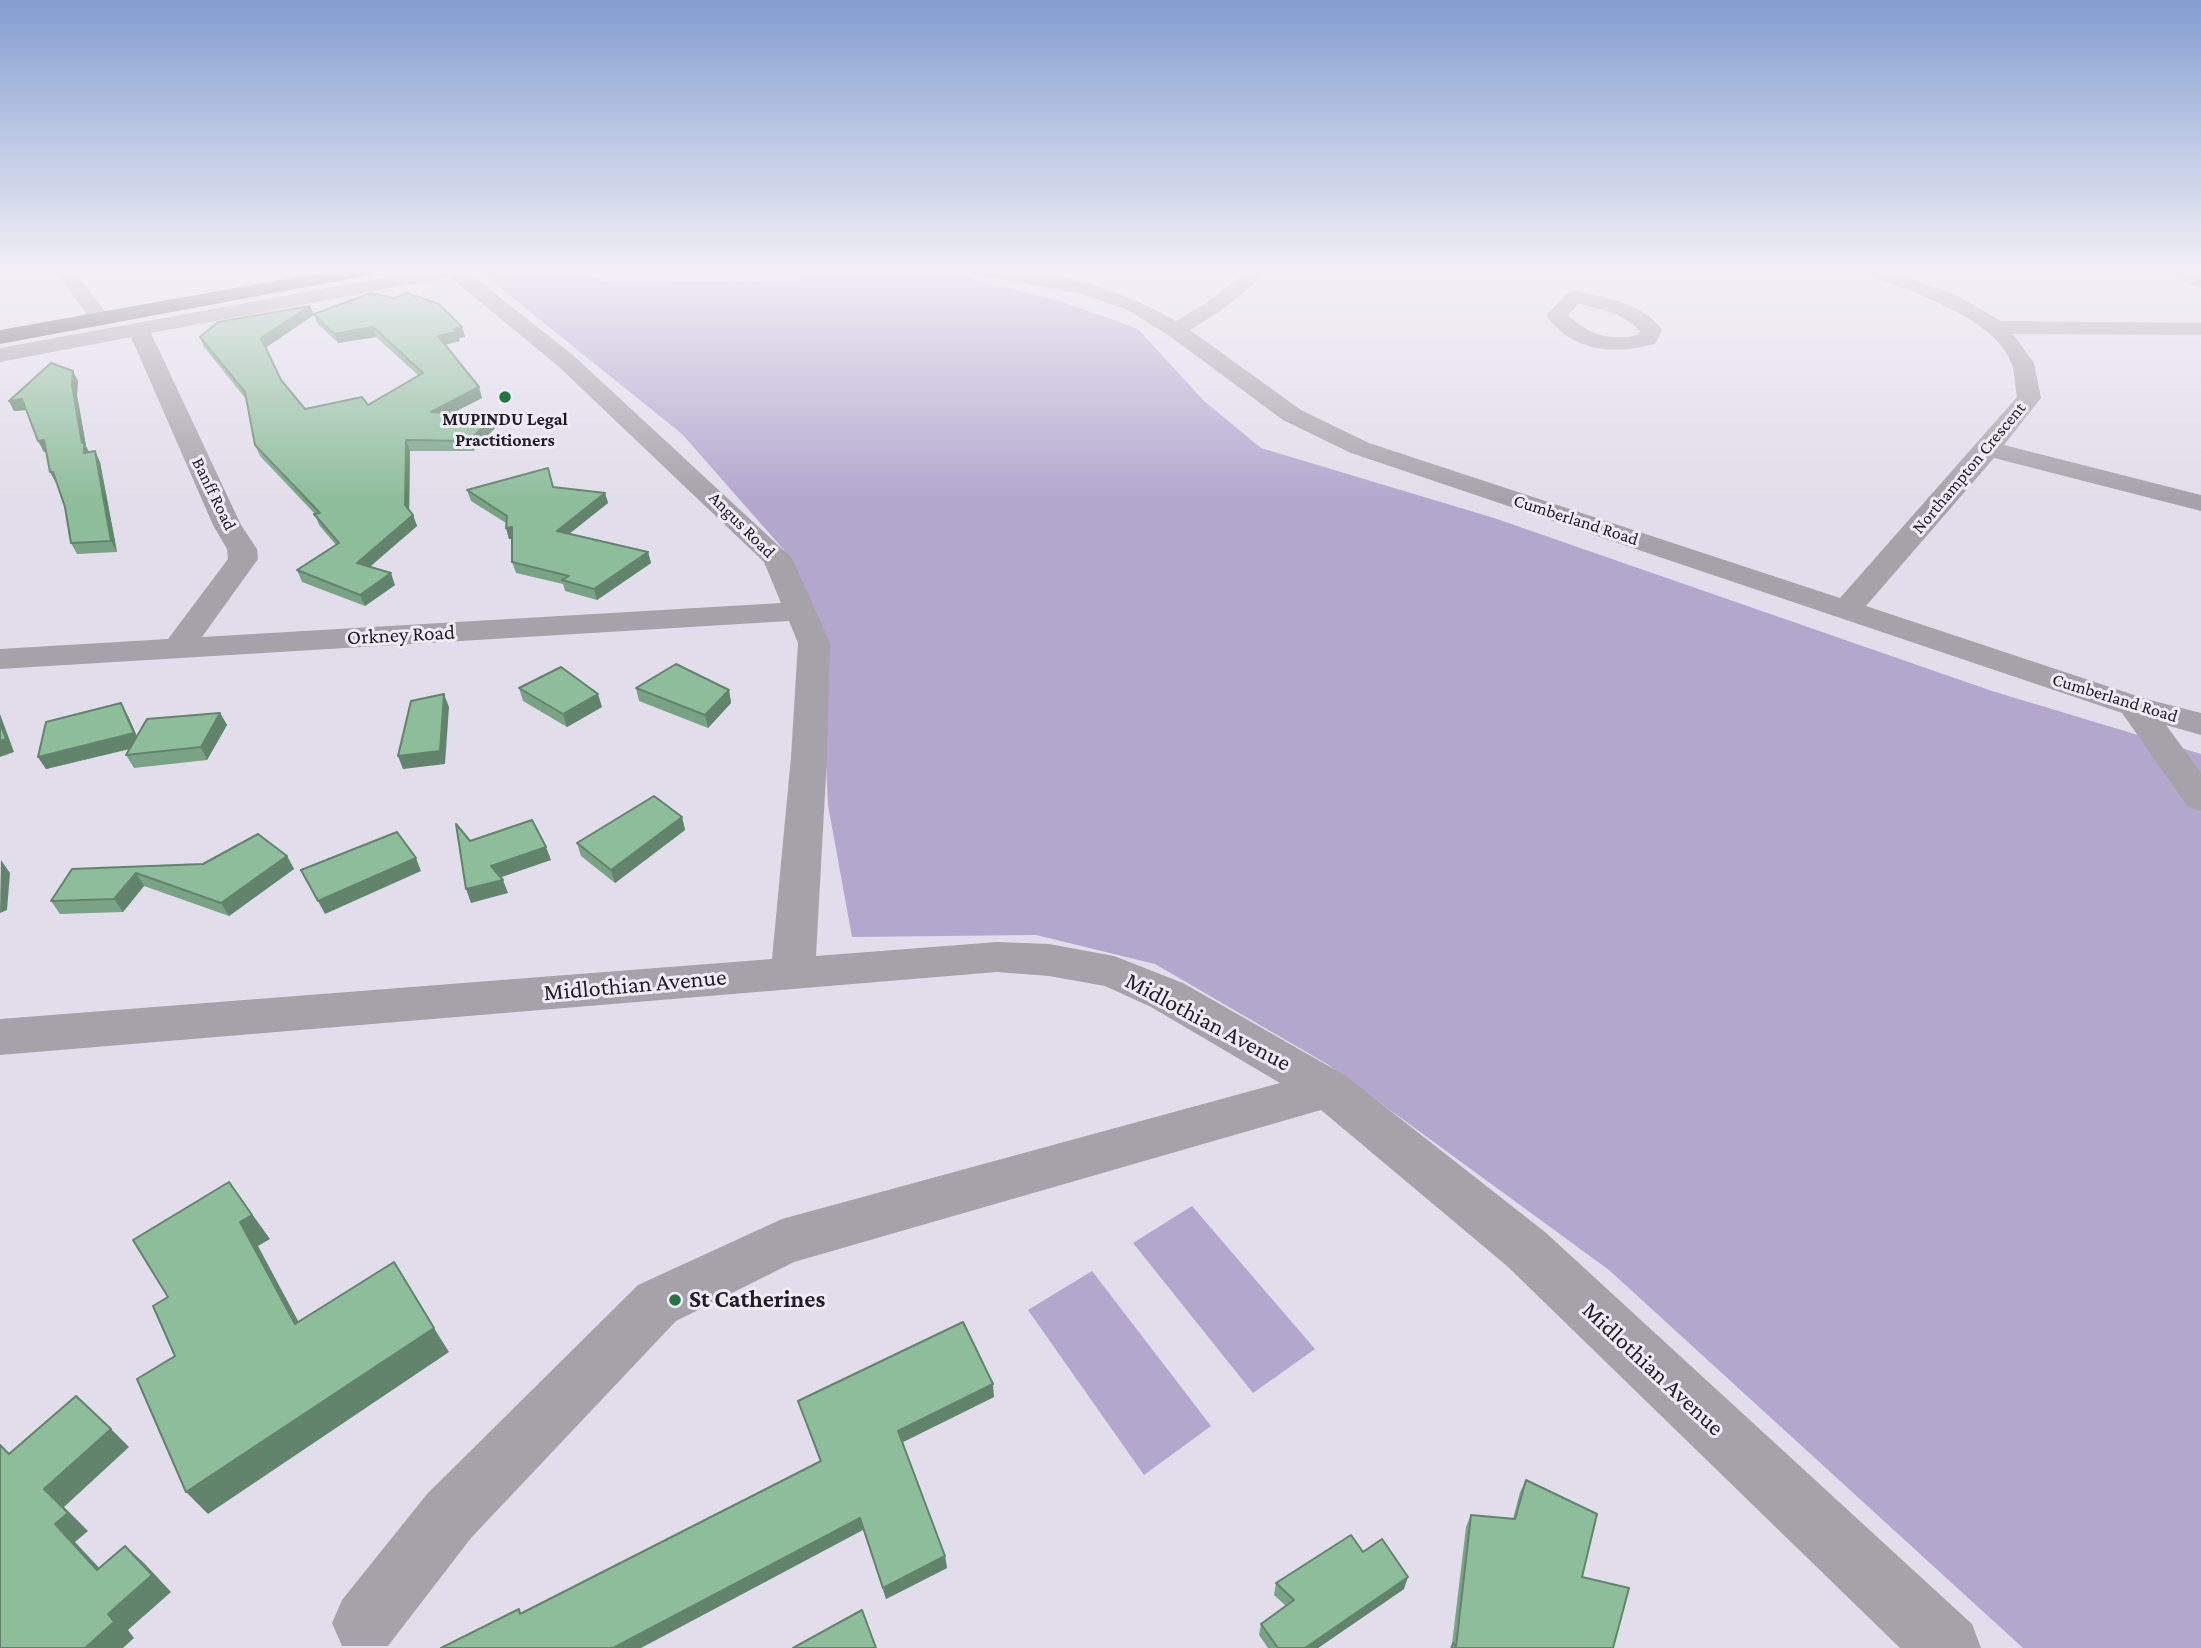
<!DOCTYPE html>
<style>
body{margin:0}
canvas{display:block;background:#e1ddea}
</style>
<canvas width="2201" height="1648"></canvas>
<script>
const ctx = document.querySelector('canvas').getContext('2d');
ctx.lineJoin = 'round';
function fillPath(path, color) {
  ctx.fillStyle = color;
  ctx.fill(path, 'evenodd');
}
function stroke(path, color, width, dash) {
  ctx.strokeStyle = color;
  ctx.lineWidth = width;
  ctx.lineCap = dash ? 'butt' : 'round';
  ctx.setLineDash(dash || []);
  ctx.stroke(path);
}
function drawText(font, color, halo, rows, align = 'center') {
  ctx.font = font + ' "Crimson Pro",serif';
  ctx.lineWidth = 6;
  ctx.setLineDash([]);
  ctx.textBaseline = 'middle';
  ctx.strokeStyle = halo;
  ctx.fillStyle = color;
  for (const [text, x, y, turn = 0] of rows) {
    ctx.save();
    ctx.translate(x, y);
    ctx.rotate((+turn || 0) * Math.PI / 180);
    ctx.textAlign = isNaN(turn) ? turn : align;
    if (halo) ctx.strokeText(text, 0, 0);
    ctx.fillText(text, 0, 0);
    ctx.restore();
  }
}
fillPath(new Path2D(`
 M 477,269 L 581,269 L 603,282 L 796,281 L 815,269 L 901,269 L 962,277 L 1060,301 L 1138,329 L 1204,401 L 1261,448 L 1494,518 L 1992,691 L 2201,754 L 2201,1648 L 2023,1648 L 1609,1270 L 1327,1064 L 1155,964 L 1036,935 L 852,937 L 828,805 L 820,643 L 784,550 L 682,434 Z
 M 1192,1206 L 1315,1349 L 1253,1393 L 1133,1243 Z
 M 1092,1271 L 1211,1426 L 1144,1475 L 1028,1310 Z`), '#b4a7ce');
fillPath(new Path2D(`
 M 54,269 L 73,269 L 111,319 L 107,323 L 93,323 Z
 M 431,269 L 464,269 L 574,356 L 792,558 L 830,643 L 827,757 L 816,956 L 997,942 L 1049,944 L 1114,956 L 1183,983 L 1346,1076 L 1545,1232 L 1972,1624 L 1981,1648 L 1900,1648 L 1507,1266 L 1321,1110 L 794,1262 L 676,1321 L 471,1538 L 388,1646 L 342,1646 L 332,1623 L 342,1600 L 427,1494 L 638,1285 L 782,1219 L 1280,1083 L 1151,1007 L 1105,986 L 1049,976 L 997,972 L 0,1055 L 0,1019 L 772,959 L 791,757 L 798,643 L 789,621 L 0,669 L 0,649 L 168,639 L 228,559 L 227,549 L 213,525 L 131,337 L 0,362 L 0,348 ZM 450,277 L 558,366 L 764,562 L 781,603 L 202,637 L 258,559 L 257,549 L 241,525 L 151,333 Z
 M 967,269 C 1038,264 1115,286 1176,321 L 1205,304 L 1251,269 L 1272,269 L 1219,312 L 1190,330 L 1301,410 L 1369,443 L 1840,598 L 2017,397 C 2015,387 2015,375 2012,365 C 1996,316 1906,290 1862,273 L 1860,269 L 1886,269 L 1958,296 L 2001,321 L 2201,323 L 2201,335 L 2013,334 L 2034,363 L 2041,398 L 2004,445 L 2201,495 L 2201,511 L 1994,458 L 1866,606 L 2146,699 L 2201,713 L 2201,735 L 2166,725 L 2201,773 L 2201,811 L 2188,807 L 2122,713 L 1351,453 L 1283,420 L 1168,335 L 1126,309 L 1078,293 L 977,275 Z
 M 2163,269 L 2187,269 L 2201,275 L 2201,289 L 2166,273 Z
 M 1575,291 C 1606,298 1642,302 1662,330 L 1655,344 C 1615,355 1571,352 1546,315 L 1568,293 ZM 1579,304 C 1601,309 1624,314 1640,331 L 1638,335 C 1611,342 1587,334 1568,315 Z`), '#a5a3a9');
fillPath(new Path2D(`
 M 341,269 L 381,269 L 371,275 L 0,344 L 0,330 Z`), '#635f6a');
fillPath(new Path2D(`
 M 310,306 L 314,315 L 265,348 L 281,380 L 305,409 L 368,405 L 419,376 L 376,337 L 338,343 L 317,323 L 314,314 L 462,327 L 465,337 L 459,338 L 460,341 L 445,345 L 482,398 L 452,413 L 496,427 L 473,451 L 410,451 L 409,510 L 413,515 L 417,526 L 370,567 L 395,585 L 365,606 L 302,582 L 297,570 L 336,545 L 319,525 L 315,514 L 260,456 L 255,445 L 246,399 L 204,347 L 200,337 Z
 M 78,381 L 77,395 L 86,446 L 89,452 L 100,462 L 117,552 L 77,554 L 71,543 L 65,507 L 46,452 L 44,452 L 26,410 L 14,411 L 9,401 Z
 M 553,487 L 605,493 L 608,503 L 569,534 L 648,552 L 651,563 L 597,600 L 565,591 L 563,584 L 516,573 L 512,562 L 512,538 L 509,539 L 506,528 L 506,523 L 471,501 L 467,490 Z
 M 519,688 L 602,707 L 567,727 L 523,701 Z
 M 636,688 L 729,690 L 731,703 L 708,728 L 639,701 Z
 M 220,713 L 227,725 L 207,760 L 134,768 L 126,755 L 130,749 L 46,769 L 38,757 L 128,716 L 137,736 Z
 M 682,817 L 685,830 L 615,883 L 581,856 L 577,843 Z
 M 287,856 L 294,869 L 229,916 L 144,886 L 123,912 L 60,914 L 51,901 L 72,869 L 203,864 Z
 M 994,1397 L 903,1442 L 945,1556 L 947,1568 L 886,1599 L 863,1530 L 522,1613 L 820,1462 L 798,1401 Z
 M 1526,1480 L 1582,1577 L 1613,1648 L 1450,1648 L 1452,1644 L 1466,1527 L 1471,1515 L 1513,1519 L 1520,1492 Z
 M 1363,1552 L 1404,1589 L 1318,1648 L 1268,1648 L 1259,1635 L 1261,1624 L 1286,1606 L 1274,1595 L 1276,1583 Z`), '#7aa385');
fillPath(new Path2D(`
 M 310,306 L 314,315 L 265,348 L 261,338 Z
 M 373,327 L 376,337 L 338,343 L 334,334 Z
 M 462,327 L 465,337 L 459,338 L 460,341 L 441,345 L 438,336 L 454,329 Z
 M 73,371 L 78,381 L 77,395 L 86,446 L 89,453 L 84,453 L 82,443 L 72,385 Z
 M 479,387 L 482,398 L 435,422 L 431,412 Z
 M 22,399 L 27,410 L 14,411 L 9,401 Z
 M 493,416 L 496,427 L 473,451 L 469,441 Z
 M 44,440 L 49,451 L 44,452 L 38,441 Z
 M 406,440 L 410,451 L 409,516 L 405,505 Z
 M 95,451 L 100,462 L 117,552 L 111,541 Z
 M 50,472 L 53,472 L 59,483 L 56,483 Z
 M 605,493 L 608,503 L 560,541 L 557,531 Z
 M 413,515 L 417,526 L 361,574 L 357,563 Z
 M 512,527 L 515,538 L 509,539 L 506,528 Z
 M 648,552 L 651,563 L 597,600 L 594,589 Z
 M 391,573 L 395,585 L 365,606 L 360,595 Z
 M 729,690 L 731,703 L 708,728 L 705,715 Z
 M 444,694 L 449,707 L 445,764 L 403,769 L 398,756 Z
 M 598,694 L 602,707 L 567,727 L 563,714 Z
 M 121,703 L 128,716 L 141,746 L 46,769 L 38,757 Z
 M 220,713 L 227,725 L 207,760 L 201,747 Z
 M 0,714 L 14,752 L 0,757 Z
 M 682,817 L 685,830 L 615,883 L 611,870 Z
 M 546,847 L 551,860 L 496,879 L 491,866 Z
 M 287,856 L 294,869 L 229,916 L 221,903 Z
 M 416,858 L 421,871 L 325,914 L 318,901 Z
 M 1,860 L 10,873 L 7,910 L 0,913 Z
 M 136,873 L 144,886 L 123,912 L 114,899 Z
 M 503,880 L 508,893 L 471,903 L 466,889 Z
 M 229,1182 L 270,1239 L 258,1246 L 312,1347 L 295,1324 L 240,1222 Z
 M 434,1328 L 449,1352 L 208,1514 L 186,1492 Z
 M 993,1384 L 994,1397 L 901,1443 L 898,1431 Z
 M 111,1429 L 129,1447 L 64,1507 L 88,1531 L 75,1542 L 117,1587 L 97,1570 L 55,1524 L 44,1489 Z
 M 860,1518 L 863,1530 L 641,1648 L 613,1648 Z
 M 125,1546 L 144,1563 L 171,1592 L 128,1630 L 134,1638 L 123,1648 L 85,1648 L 108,1614 Z
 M 945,1556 L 947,1568 L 886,1599 L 883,1588 Z
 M 1408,1577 L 1404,1589 L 1318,1648 L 1305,1648 Z`), '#63846c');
const building = new Path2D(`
 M 371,293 L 394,298 L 407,293 L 439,304 L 462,327 L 454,329 L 457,332 L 438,336 L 479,387 L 431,412 L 493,416 L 469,441 L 406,440 L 405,505 L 413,515 L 357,563 L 391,573 L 360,595 L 297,570 L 339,543 L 314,514 L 320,513 L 255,445 L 245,392 L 200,337 L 218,322 L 310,306 L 261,338 L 281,380 L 305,409 L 362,397 L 368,405 L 423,373 L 373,327 L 334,334 L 314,314 Z
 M 51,363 L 73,371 L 72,385 L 82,443 L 84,442 L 84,453 L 95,451 L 111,541 L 71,543 L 65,507 L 53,472 L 50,472 L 44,440 L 38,441 L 22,399 L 9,401 Z
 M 548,468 L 553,487 L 605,493 L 557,531 L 648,552 L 594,589 L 562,580 L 569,576 L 512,562 L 512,527 L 506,528 L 507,516 L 467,490 Z
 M 676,664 L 729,690 L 705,715 L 636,688 Z
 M 561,667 L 598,694 L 563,714 L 519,688 Z
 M 444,694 L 440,751 L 398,756 L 411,701 Z
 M 121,703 L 134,733 L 38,757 L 46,722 Z
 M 220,713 L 201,747 L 126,755 L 147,719 Z
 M 0,723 L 6,739 L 0,741 Z
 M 654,796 L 682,817 L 611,870 L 577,843 Z
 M 532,820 L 546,847 L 491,866 L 503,880 L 466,889 L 456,824 L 470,841 Z
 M 397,832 L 416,858 L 318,901 L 301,870 Z
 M 258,834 L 287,856 L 221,903 L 136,873 L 114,899 L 51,901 L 72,869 L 203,864 Z
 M 229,1182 L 252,1215 L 240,1222 L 295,1324 L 394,1262 L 434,1328 L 186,1492 L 137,1379 L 175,1356 L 153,1306 L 168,1297 L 133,1240 Z
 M 963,1322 L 993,1384 L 898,1431 L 945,1556 L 883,1588 L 860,1518 L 613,1648 L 441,1648 L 519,1609 L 520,1614 L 821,1461 L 798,1401 Z
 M 76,1396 L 111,1429 L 44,1489 L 68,1513 L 55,1524 L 97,1570 L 125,1546 L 152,1575 L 108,1614 L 114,1622 L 85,1648 L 0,1648 L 0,1445 L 9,1454 Z
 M 1526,1480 L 1597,1514 L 1582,1577 L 1629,1588 L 1613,1648 L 1452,1648 L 1453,1643 L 1456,1647 L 1471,1515 L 1515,1519 Z
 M 1351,1535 L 1363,1552 L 1382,1539 L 1408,1577 L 1305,1648 L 1278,1648 L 1261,1624 L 1294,1600 L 1276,1583 Z
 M 862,1610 L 876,1648 L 793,1648 Z`);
fillPath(building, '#8ebd9b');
stroke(building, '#63846c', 2);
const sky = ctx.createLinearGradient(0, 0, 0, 499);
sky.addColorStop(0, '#839ed0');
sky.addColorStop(0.54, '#f2f0f6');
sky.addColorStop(1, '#f2f0f600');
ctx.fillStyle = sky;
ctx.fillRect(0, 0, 2201, 499);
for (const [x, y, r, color] of [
 [505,397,7,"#257444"],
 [675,1300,7,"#257444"]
]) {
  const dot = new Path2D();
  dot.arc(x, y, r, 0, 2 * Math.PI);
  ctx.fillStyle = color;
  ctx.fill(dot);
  stroke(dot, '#efebf7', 2.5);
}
drawText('bold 18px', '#201e23', '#efebf7', [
 ["MUPINDU Legal",505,419],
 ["Practitioners",505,440]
]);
drawText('18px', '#201e23', '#efebf7', [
 ["Northampton Crescent",1969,468,-50],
 ["Banff Road",214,494,64],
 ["Cumberland Road",1576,520,18],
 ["Angus Road",742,525,45],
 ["Cumberland Road",2115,698,17]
]);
drawText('21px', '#201e23', '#efebf7', [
 ["Orkney Road",401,635,-3]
]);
drawText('24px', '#201e23', '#efebf7', [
 ["Midlothian Avenue",635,985,-5],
 ["Midlothian Avenue",1208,1022,28],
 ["Midlothian Avenue",1653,1369,43]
]);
drawText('bold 24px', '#201e23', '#efebf7', [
 ["St Catherines",689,1300]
], 'left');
</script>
